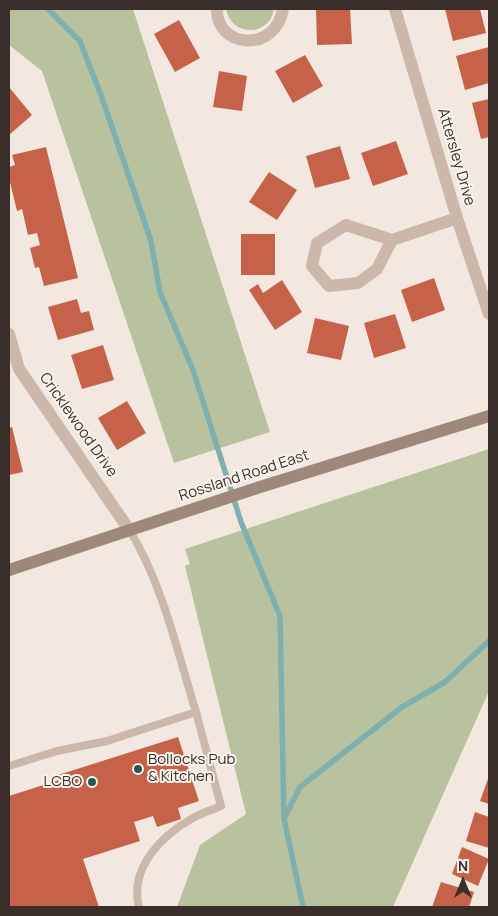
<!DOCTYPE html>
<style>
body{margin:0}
#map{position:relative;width:498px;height:916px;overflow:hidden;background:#f3e8df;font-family:Manrope,sans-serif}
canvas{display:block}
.frame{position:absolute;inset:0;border:10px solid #392e2a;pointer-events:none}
.north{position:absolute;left:438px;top:856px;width:50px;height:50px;-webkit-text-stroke:4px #faf3eb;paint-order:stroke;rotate:0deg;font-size:14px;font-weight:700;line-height:20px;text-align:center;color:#392e2a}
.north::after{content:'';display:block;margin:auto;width:18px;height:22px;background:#392e2a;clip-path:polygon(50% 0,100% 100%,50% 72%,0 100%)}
</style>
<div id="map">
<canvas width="498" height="916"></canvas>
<div class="frame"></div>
<div class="north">N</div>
</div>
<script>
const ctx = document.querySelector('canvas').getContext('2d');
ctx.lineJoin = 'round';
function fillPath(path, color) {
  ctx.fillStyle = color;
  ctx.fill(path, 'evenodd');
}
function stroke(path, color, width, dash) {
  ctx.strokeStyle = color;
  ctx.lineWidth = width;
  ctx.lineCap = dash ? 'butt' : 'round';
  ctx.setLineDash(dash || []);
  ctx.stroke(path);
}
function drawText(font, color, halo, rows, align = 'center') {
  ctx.font = font + ' Manrope,sans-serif';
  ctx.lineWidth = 4;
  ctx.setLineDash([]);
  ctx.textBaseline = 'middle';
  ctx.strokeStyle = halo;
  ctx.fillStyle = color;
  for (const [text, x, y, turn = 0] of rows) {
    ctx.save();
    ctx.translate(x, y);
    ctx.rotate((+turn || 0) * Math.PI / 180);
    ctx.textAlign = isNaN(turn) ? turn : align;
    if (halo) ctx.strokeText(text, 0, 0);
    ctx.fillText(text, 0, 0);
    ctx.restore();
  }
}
fillPath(new Path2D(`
 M 9,9 L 133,9 L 270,432 L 174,463 L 42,71 L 9,45 Z
 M 226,9 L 274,9 C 270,37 231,37 226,9 Z
 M 489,449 L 489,691 L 393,907 L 177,907 L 200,845 L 246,814 L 185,566 L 190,564 L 185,549 Z`), '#b8c29e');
stroke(new Path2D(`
 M 48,9 L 80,41 L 102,98 L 151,241 L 160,292 L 193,370 L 241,522 L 280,616 L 284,819 L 303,907
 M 285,817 L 300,787 L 402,707 L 445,682 L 489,641`), '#7eb0b0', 5.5);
fillPath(new Path2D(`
 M 316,9 L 350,9 L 352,44 L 317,45 Z
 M 445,9 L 480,9 L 486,33 L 453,41 Z
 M 179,20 L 200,58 L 175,72 L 154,34 Z
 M 489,47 L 489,83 L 465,90 L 456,56 Z
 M 305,55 L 323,86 L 293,103 L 275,71 Z
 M 219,71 L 247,76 L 242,111 L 213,107 Z
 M 9,87 L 32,115 L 9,135 Z
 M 489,99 L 489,137 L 481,139 L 472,103 Z
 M 396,141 L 408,174 L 373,186 L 361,153 Z
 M 340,146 L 350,179 L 315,188 L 306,156 Z
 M 46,147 L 78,278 L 44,286 L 39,267 L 35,268 L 30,248 L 40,245 L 37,233 L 28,235 L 22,209 L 17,211 L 9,178 L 9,167 L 15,165 L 12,155 Z
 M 269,172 L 297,190 L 277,220 L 249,202 Z
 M 241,234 L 275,234 L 275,275 L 241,275 Z
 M 434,278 L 445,310 L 412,322 L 401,290 Z
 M 282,280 L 302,312 L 275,330 L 249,290 L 258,284 L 263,293 Z
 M 77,299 L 81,313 L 89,311 L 94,330 L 58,340 L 48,307 Z
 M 395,314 L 406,348 L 374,358 L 364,323 Z
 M 315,318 L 349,326 L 341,360 L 307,353 Z
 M 103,345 L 114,380 L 82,389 L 71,355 Z
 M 127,401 L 146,433 L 117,450 L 98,418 Z
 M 12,427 L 23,472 L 9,475 L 9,428 Z
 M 178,737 L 199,801 L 178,808 L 181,819 L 157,827 L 153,816 L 134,822 L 140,841 L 83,859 L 99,907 L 9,907 L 9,796 L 59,780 L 58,775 Z
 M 489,776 L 489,804 L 480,801 Z
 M 475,812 L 489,817 L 489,848 L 466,841 Z
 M 462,847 L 489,859 L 478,886 L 452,874 Z
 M 441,882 L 474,892 L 469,907 L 432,907 Z`), '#c6624a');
stroke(new Path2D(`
 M 9,766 L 57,751 L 107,741 L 196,712 C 177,651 163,585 130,531
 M 139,907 C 129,868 162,835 193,818 C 201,813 212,810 221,806 L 196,712`), '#cbb8aa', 8);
stroke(new Path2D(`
 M 217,9 C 216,48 275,54 283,9
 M 395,9 L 457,218 L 489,314
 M 392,240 L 377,269 L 358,283 L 329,286 L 312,266 L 317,243 L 346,225 L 392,240 L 457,218
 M 9,334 L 19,369 L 130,531`), '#cbb8aa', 12);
stroke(new Path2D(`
 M 9,570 L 260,487 L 489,416`), '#9f877c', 12);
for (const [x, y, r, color] of [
 [138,769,5,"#1f5a5b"],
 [92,782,5,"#1f5a5b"]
]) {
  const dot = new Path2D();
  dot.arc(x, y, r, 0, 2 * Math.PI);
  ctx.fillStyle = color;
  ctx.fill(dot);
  stroke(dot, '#faf3eb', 2);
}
drawText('15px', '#392e2a', '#faf3eb', [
 ["Attersley Drive",456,157,74],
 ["Cricklewood Drive",78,425,55],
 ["Rossland Road East",244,476,-18]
]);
drawText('15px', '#392e2a', '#faf3eb', [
 ["Bollocks Pub",148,760],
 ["& Kitchen",148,777],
 ["LCBO",82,782,"right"]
], 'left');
</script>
